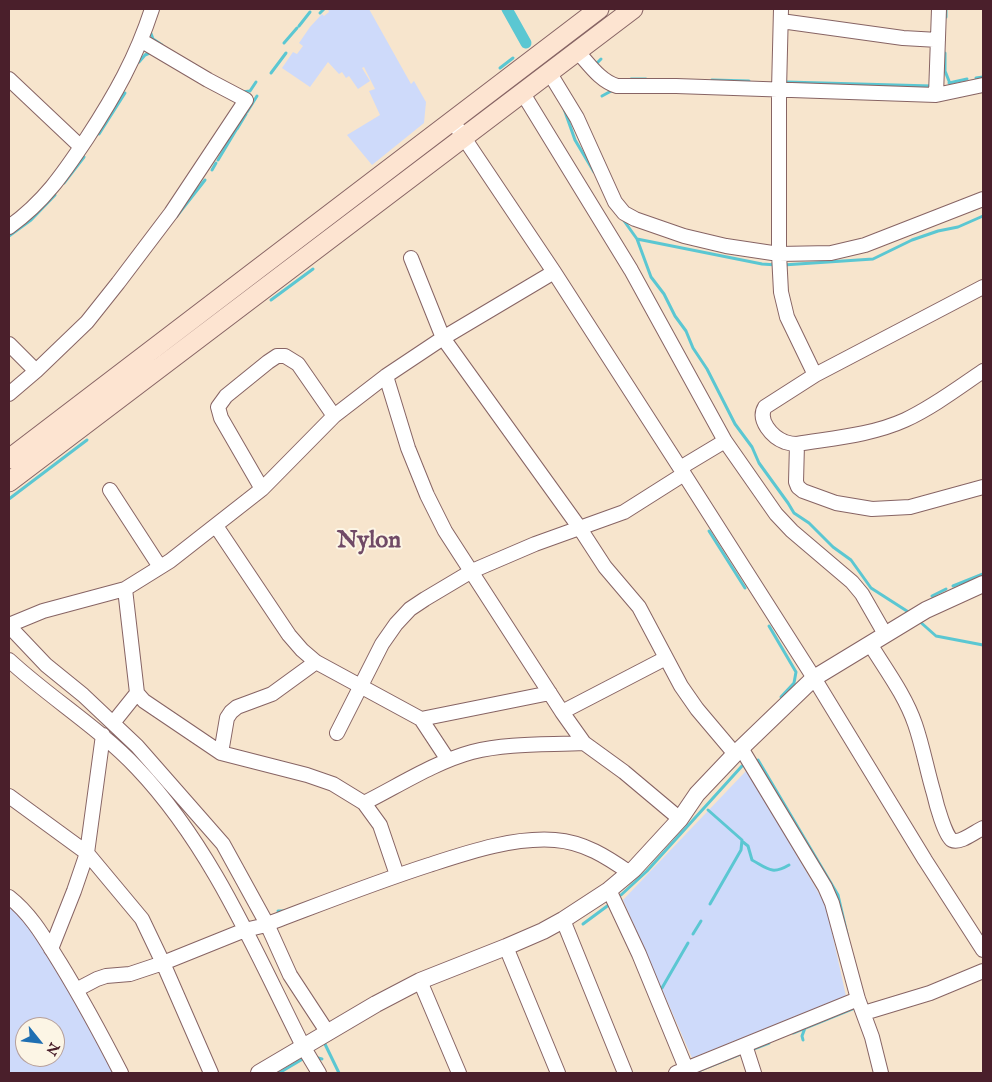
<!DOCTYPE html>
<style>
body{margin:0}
#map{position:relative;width:992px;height:1082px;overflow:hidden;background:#f7e5cd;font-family:"IM FELL English",serif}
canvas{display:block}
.frame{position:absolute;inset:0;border:10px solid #4a1f2b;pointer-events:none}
.north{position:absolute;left:15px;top:1017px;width:50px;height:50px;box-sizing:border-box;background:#fcf5e5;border:1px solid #b59f9b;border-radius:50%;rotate:119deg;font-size:14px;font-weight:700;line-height:20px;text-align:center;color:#4a1f2b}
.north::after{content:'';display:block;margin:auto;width:18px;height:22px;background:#1f6fb2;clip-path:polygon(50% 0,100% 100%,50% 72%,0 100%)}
</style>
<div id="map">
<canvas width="992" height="1082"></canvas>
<div class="frame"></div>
<div class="north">N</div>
</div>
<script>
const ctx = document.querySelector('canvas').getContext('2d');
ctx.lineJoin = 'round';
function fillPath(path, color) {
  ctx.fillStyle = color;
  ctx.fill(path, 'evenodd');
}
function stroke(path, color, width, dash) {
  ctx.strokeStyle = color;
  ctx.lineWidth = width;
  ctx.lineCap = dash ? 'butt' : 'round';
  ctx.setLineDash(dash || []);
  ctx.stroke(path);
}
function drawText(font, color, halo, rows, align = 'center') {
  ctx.font = font + ' "IM FELL English",serif';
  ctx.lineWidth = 4;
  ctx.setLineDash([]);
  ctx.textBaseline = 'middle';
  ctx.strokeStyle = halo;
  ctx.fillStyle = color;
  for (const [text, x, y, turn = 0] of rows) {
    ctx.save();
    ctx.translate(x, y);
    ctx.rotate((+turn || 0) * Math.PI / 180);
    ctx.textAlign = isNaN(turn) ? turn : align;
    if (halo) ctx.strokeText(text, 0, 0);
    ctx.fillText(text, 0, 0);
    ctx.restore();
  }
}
fillPath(new Path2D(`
 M 328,9 L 369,9 L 411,84 L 414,81 L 426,102 L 424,123 L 372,165 L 347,135 L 380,115 L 369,91 L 375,89 L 364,67 L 362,68 L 370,81 L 358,89 L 349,76 L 346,78 L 342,72 L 339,74 L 328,62 L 310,87 L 282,68 L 293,52 L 297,54 L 303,46 L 299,43 L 310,27 L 322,14 L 324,16 L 329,12 Z
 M 746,771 L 750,775 L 821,897 L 825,901 L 846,996 L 692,1058 L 623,900 Z
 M 9,900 L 24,915 L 118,1073 L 9,1073 ZM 25,1027 L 55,1027 L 55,1057 L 25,1057 Z`), '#cedafa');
stroke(new Path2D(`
 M 320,13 L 324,9
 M 946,17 L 946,9
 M 299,26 L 310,12
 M 150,31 L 153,39 L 162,45
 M 284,43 L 297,28
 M 945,53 L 945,71 L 949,81
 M 139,62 L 145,55 L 152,52
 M 594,66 L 601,59
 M 500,68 L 513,58
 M 271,73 L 286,53
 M 976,78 L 983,77
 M 712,80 L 749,81
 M 627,81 L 631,79 L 646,79
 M 786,82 L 932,86
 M 949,83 L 967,79
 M 242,92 L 250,91 L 256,82
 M 602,96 L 613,90
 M 563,106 L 575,140 L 594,172
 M 247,112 L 257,96
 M 237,129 L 246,114
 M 99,134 L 125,93
 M 218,160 L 236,130
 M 212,170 L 216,163
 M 64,183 L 84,157
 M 176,217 L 205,180
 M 622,218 L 637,239 L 651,277 L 664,294 L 675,316 L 686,331 L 693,348 L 707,369 L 735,424 L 752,447 L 759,463 L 788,503 L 794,513 L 809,523 L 833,547 L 851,560 L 871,588 L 910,613
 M 9,236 L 31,220 L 55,195
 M 637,239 L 762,264 L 777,265
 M 783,265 L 873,259 L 912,240 L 938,231 L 958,227 L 983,216
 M 271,300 L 313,269
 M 9,499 L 87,440
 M 709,531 L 745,588
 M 953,586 L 983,574
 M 932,596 L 946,589
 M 918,620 L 936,636 L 983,645
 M 769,626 L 796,672 L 794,683 L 781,697
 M 758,760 L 838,895 L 847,934
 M 708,810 L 742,840 L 741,850 L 710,904
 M 743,842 L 748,846 L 752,860 C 768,869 772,875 789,865
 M 621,895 L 647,871 L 742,766
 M 278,911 L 286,911
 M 583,924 L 610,904
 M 693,934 L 701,921
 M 662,988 L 688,943
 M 793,1033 L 857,1007
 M 323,1040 L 339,1073
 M 803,1040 L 802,1036 L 805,1028
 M 751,1050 L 769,1043
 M 314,1057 L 322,1059
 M 698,1071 L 743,1053
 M 279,1073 L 306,1057`), '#5bc7d2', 3);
stroke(new Path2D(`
 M 507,9 L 526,43`), '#5bc7d2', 11);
const minor = new Path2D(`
 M 781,9 L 779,90 L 779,254 L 781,292 L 787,317 L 815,375
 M 781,21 L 903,38 L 938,40
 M 577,51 C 589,64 600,81 617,86 L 676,86 L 936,95 L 983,85
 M 549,72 L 577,118 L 615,202 L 624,213 L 635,219 L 684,236 L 726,246 L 779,254 L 831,253 L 865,245 L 983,199
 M 9,79 L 81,147
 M 522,92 L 631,270 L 725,441 L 776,514 L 792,531 L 852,582 L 862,594 L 885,634
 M 936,95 L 939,9
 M 452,120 L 554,272 L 684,474 L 814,678 L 925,860 L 983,950
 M 9,227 C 44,202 63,174 87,138 C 115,95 136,58 152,9
 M 411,258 L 443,338 L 579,527 L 605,567 L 639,607 L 681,686 L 697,709 L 735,754
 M 983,287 L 815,375 L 765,407 C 757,420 772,437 785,442 C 788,443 793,444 797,444 C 833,438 872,435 905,420 C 933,407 958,388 983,371
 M 9,344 L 36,371
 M 386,376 L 408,448 L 427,495 L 445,531 L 562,712 L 584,743 L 624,772 L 680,819
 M 9,394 L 36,371 L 87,322 L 118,283 L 171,213 L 246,100 L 208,80 L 142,41
 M 797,444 L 796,482 L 798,487 L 803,491 L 836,503 L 872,509 L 910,507 L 983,487
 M 680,468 L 725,441
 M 262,489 L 221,418 L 218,407 L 226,396 L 268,362 L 277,356 L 285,356 L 298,364 L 334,416
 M 110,490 L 160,567
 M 216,526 L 289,635 L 302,650 L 316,662 L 421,719 L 550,693
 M 125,589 L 137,693 L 144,701 L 221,753
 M 9,625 L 43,611 L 125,589 L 170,561 L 262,489 L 334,416 L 386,376 L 443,338 L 554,272
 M 9,626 L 46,665 L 83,695 L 137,746 L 223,844 L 267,924 L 290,975 L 328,1033
 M 870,644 C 886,670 905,695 915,724 C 923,747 927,771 934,794 C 936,803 945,836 952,840 C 960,844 976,831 983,828
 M 9,660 C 50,698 98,727 137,768 C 212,847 255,951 304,1048 L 319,1073
 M 316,662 L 272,694 L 237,707 L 231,712 L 227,718 L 221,753 L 307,775 L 333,784 L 364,803 L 380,825 L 397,875
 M 562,712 L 666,658
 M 421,719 L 448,760
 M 113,723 L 137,693
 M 337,733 L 382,644 L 396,624 L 410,609 L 425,599 L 472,571 L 535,544 L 624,512 L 684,474
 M 741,748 L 825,887 L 832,903 L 858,999 L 872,1037 L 881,1073
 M 9,796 L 87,853 L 142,919 L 163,963 L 211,1073
 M 364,803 C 398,786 435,762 472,752 C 508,743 547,745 584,743
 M 609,890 L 639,954 L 688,1073
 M 9,897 C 32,915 45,939 60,963 C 82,999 102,1036 121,1073
 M 563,920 L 625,1073
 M 506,947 L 558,1073
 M 51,949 L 74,891 L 87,853 L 103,735
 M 420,981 L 459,1073
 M 76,990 L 97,979 L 106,976 L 130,974 L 163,963 L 245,930 L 262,926 C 318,905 373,883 429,865 C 469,852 513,837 555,840 C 584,842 607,857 630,873
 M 864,1013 L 930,993 L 983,971
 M 745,1045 L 754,1073
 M 676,1073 L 858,999`);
const tertiary = new Path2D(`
 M 259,1073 L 376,1004 L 420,981 L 506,947 L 543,931 L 563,920 L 609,890 L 634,869 L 680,819 L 697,794 L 735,754 L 814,678 L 926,610 L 983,584`);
const secondary = new Path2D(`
 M 9,459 C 206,310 402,157 599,9
 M 9,482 L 633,9`);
stroke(minor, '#876464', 16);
stroke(tertiary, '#876464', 18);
stroke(secondary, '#876464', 21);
stroke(minor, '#fff', 14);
stroke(tertiary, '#fff', 16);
stroke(secondary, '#fde4d1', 19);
drawText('bold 24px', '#704a66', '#fcf5e5', [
 ["Nylon",369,542]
]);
</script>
